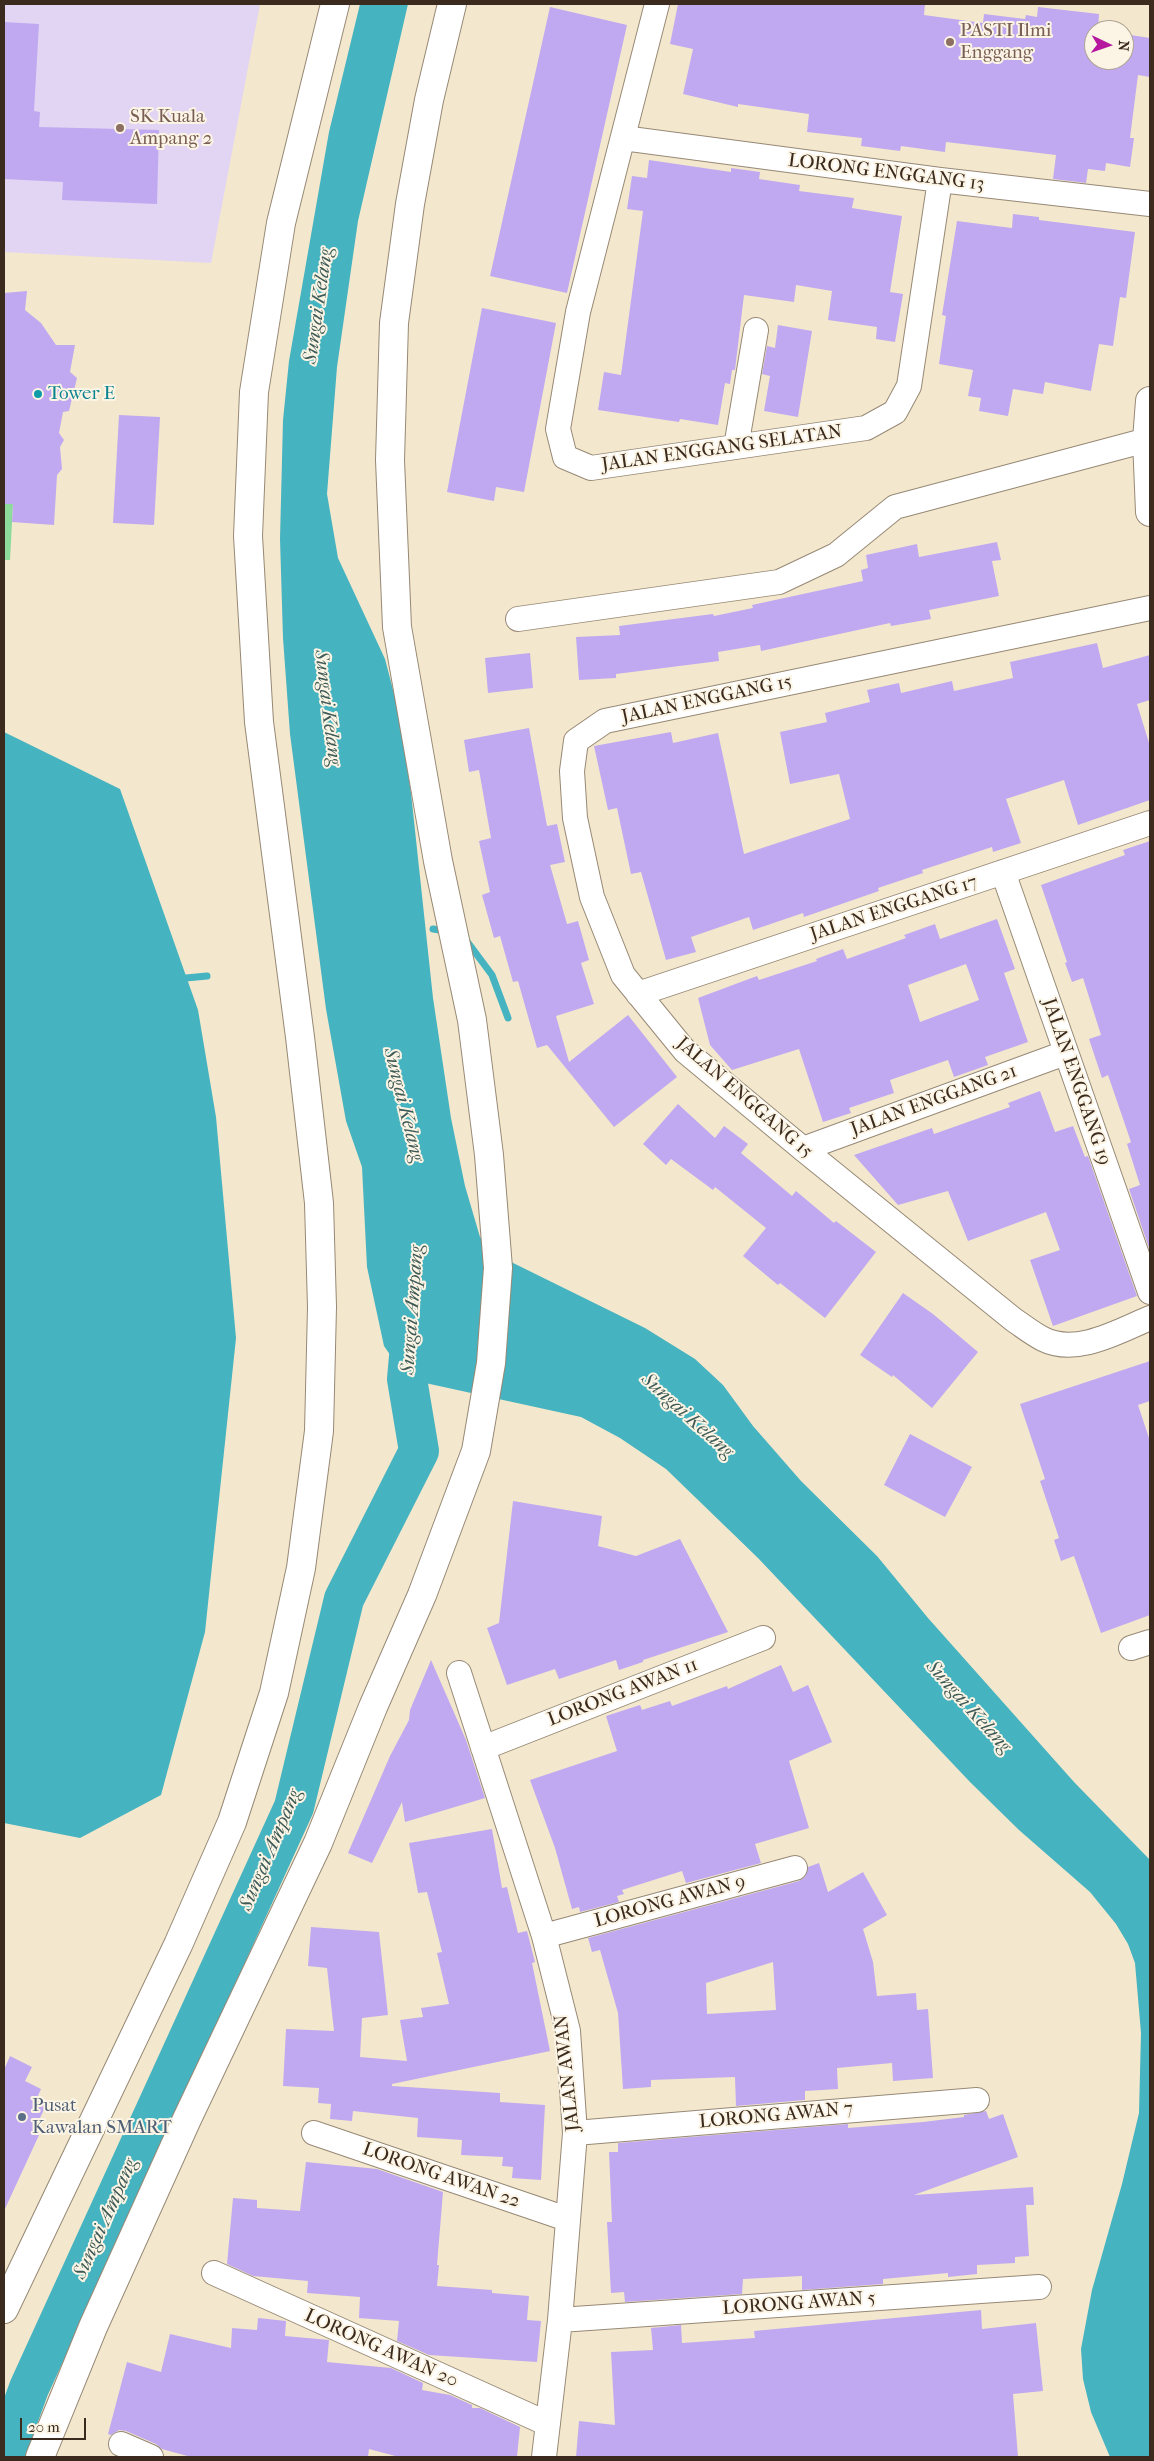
<!DOCTYPE html>
<style>
body{margin:0}
#map{position:relative;width:1154px;height:2461px;overflow:hidden;background:#f3e8cd;font-family:"IM FELL French Canon",serif}
canvas{display:block}
.frame{position:absolute;inset:0;border:5px solid #3b2a1e;pointer-events:none}
.north{position:absolute;left:1084px;top:20px;width:50px;height:50px;box-sizing:border-box;background:#fcf5e5;border:1px solid #afa495;border-radius:50%;rotate:93deg;font-size:14px;font-weight:700;line-height:20px;text-align:center;color:#3b2a1e}
.north::after{content:'';display:block;margin:auto;width:18px;height:22px;background:#b5179e;clip-path:polygon(50% 0,100% 100%,50% 72%,0 100%)}
.scale{position:absolute;left:20px;top:2418px;width:66px;height:22px;box-sizing:border-box;border:2px solid #3b2a1e;border-top:0;padding-left:6px;font-size:15px;line-height:18px;white-space:nowrap;color:#3b2a1e;-webkit-text-stroke:4px #fcf5e5;paint-order:stroke}
</style>
<div id="map">
<canvas width="1154" height="2461"></canvas>
<div class="frame"></div>
<div class="north">N</div>
<div class="scale">20 m</div>
</div>
<script>
const ctx = document.querySelector('canvas').getContext('2d');
ctx.lineJoin = 'round';
function fillPath(path, color) {
  ctx.fillStyle = color;
  ctx.fill(path, 'evenodd');
}
function stroke(path, color, width, dash) {
  ctx.strokeStyle = color;
  ctx.lineWidth = width;
  ctx.lineCap = dash ? 'butt' : 'round';
  ctx.setLineDash(dash || []);
  ctx.stroke(path);
}
function drawText(font, color, halo, rows, align = 'center') {
  ctx.font = font + ' "IM FELL French Canon",serif';
  ctx.lineWidth = 4;
  ctx.setLineDash([]);
  ctx.textBaseline = 'middle';
  ctx.strokeStyle = halo;
  ctx.fillStyle = color;
  for (const [text, x, y, turn = 0] of rows) {
    ctx.save();
    ctx.translate(x, y);
    ctx.rotate((+turn || 0) * Math.PI / 180);
    ctx.textAlign = isNaN(turn) ? turn : align;
    if (halo) ctx.strokeText(text, 0, 0);
    ctx.fillText(text, 0, 0);
    ctx.restore();
  }
}
fillPath(new Path2D(`
 M 4,4 L 260,4 L 211,263 L 4,252 Z`), '#e2d4f3');
fillPath(new Path2D(`
 M 4,504 L 13,504 L 10,560 L 4,560 Z`), '#8ddb9a');
fillPath(new Path2D(`
 M 360,4 L 408,4 L 358,221 L 337,367 L 327,494 L 338,558 L 385,659 L 398,709 L 411,793 L 433,998 L 451,1118 L 465,1186 L 480,1237 L 503,1258 L 645,1328 L 695,1359 L 723,1385 L 753,1426 L 801,1481 L 877,1556 L 928,1618 L 1074,1782 L 1150,1860 L 1150,2457 L 1110,2457 L 1091,2412 L 1083,2379 L 1081,2349 L 1092,2290 L 1122,2184 L 1139,2113 L 1141,2033 L 1135,1963 L 1128,1944 L 1116,1924 L 1090,1892 L 1019,1830 L 970,1782 L 758,1558 L 666,1469 L 620,1438 L 581,1417 L 407,1379 L 384,1346 L 367,1267 L 362,1167 L 346,1121 L 326,1009 L 290,734 L 283,638 L 280,539 L 283,420 L 289,361 L 329,132 Z
 M 4,732 L 120,789 L 198,1010 L 216,1117 L 236,1338 L 205,1632 L 161,1795 L 80,1838 L 4,1823 Z`), '#45b3c0');
stroke(new Path2D(`
 M 433,929 L 446,931
 M 466,940 L 492,975 L 508,1018
 M 186,978 L 207,976`), '#45b3c0', 7);
stroke(new Path2D(`
 M 4,2457 L 29,2388 L 294,1807 L 344,1599 L 419,1451 L 407,1379 L 412,1323`), '#45b3c0', 40);
fillPath(new Path2D(`
 M 678,4 L 925,4 L 924,15 L 983,23 L 984,14 L 1025,19 L 1026,15 L 1037,17 L 1038,7 L 1099,14 L 1098,30 L 1094,30 L 1094,60 L 1124,60 L 1124,34 L 1150,38 L 1150,77 L 1138,75 L 1130,138 L 1134,138 L 1130,167 L 1106,163 L 1105,171 L 1088,169 L 1086,183 L 1053,179 L 1056,155 L 946,142 L 945,152 L 901,146 L 900,151 L 861,146 L 862,138 L 807,132 L 809,114 L 738,104 L 738,107 L 683,94 L 693,49 L 670,44 Z
 M 550,7 L 627,25 L 567,293 L 490,276 Z
 M 4,22 L 39,24 L 34,111 L 40,112 L 39,127 L 159,130 L 157,204 L 62,200 L 63,182 L 4,179 Z
 M 649,160 L 731,172 L 731,168 L 760,172 L 759,179 L 800,185 L 799,191 L 854,198 L 852,208 L 902,216 L 890,292 L 903,294 L 895,342 L 876,339 L 877,327 L 828,320 L 832,291 L 796,285 L 794,302 L 744,295 L 735,370 L 732,370 L 730,384 L 725,383 L 718,425 L 680,419 L 679,422 L 598,410 L 604,372 L 621,375 L 643,211 L 627,209 L 632,176 L 647,178 Z
 M 1013,214 L 1039,217 L 1039,220 L 1135,232 L 1126,298 L 1120,297 L 1113,346 L 1099,344 L 1091,391 L 1045,382 L 1043,394 L 1013,389 L 1008,416 L 979,411 L 981,398 L 968,396 L 973,370 L 939,364 L 946,316 L 942,315 L 957,221 L 1012,228 Z
 M 27,291 L 25,310 L 41,323 L 56,345 L 75,345 L 70,372 L 77,378 L 69,411 L 63,412 L 59,433 L 64,440 L 60,447 L 62,469 L 57,475 L 54,525 L 12,522 L 13,504 L 4,504 L 4,293 Z
 M 482,308 L 556,323 L 524,492 L 496,487 L 494,501 L 447,492 Z
 M 778,325 L 812,331 L 798,417 L 764,411 L 770,376 L 762,374 L 767,346 L 775,348 Z
 M 119,415 L 160,417 L 154,525 L 113,523 Z
 M 997,542 L 1001,560 L 992,561 L 999,596 L 929,610 L 931,619 L 891,626 L 890,623 L 761,651 L 760,645 L 718,652 L 719,661 L 616,674 L 616,678 L 579,680 L 576,637 L 620,635 L 619,626 L 713,614 L 714,616 L 753,608 L 752,605 L 863,581 L 861,570 L 868,568 L 866,555 L 917,544 L 919,557 Z
 M 1097,643 L 1103,668 L 1150,655 L 1150,700 L 1137,704 L 1150,746 L 1150,800 L 1078,825 L 1064,780 L 1006,799 L 1021,843 L 993,852 L 992,847 L 922,870 L 923,873 L 878,888 L 879,891 L 804,917 L 803,913 L 753,930 L 749,917 L 691,937 L 696,952 L 666,960 L 641,872 L 631,874 L 617,808 L 608,810 L 594,746 L 671,732 L 673,743 L 718,733 L 744,854 L 850,819 L 839,774 L 790,784 L 780,732 L 827,722 L 825,713 L 870,702 L 867,690 L 899,683 L 901,693 L 952,681 L 954,691 L 1013,678 L 1010,662 Z
 M 530,653 L 533,688 L 488,693 L 485,658 Z
 M 529,728 L 547,826 L 557,824 L 565,862 L 550,865 L 567,924 L 578,921 L 589,960 L 581,963 L 594,1004 L 556,1016 L 569,1062 L 628,1015 L 677,1077 L 614,1127 L 547,1045 L 537,1048 L 518,981 L 513,982 L 500,936 L 494,938 L 482,895 L 490,892 L 479,841 L 491,838 L 479,770 L 469,772 L 464,740 Z
 M 1150,841 L 1150,1251 L 1129,1189 L 1140,1185 L 1127,1144 L 1131,1142 L 1108,1075 L 1102,1078 L 1089,1039 L 1101,1035 L 1083,978 L 1072,982 L 1065,963 L 1067,962 L 1041,885 L 1125,855 L 1123,850 Z
 M 997,919 L 1015,969 L 1004,973 L 1028,1042 L 985,1057 L 988,1065 L 954,1077 L 948,1060 L 890,1080 L 894,1093 L 849,1108 L 851,1113 L 823,1122 L 799,1049 L 732,1070 L 710,1045 L 698,998 L 757,976 L 759,980 L 817,961 L 816,959 L 843,949 L 847,959 L 906,938 L 904,935 L 935,924 L 940,939 ZM 966,964 L 979,1000 L 920,1022 L 908,985 Z
 M 1040,1091 L 1055,1132 L 1073,1126 L 1085,1157 L 1088,1156 L 1137,1296 L 1053,1326 L 1030,1260 L 1060,1250 L 1046,1212 L 968,1241 L 948,1191 L 898,1205 L 854,1155 L 932,1128 L 934,1134 L 1010,1107 L 1008,1103 Z
 M 678,1104 L 715,1138 L 724,1126 L 748,1144 L 741,1153 L 792,1196 L 796,1191 L 834,1223 L 836,1221 L 876,1252 L 825,1318 L 780,1283 L 778,1285 L 743,1256 L 766,1228 L 715,1187 L 713,1190 L 671,1159 L 666,1165 L 643,1144 Z
 M 903,1293 L 933,1314 L 978,1352 L 932,1408 L 893,1375 L 892,1377 L 860,1355 Z
 M 1150,1361 L 1150,1401 L 1138,1405 L 1150,1441 L 1150,1615 L 1101,1633 L 1074,1556 L 1061,1561 L 1054,1540 L 1059,1538 L 1040,1481 L 1045,1479 L 1020,1404 Z
 M 910,1434 L 972,1467 L 945,1517 L 884,1485 Z
 M 513,1501 L 602,1516 L 598,1546 L 636,1556 L 680,1539 L 728,1632 L 643,1660 L 643,1662 L 619,1670 L 616,1660 L 559,1679 L 555,1669 L 507,1685 L 487,1628 L 499,1623 Z
 M 431,1660 L 466,1740 L 485,1798 L 405,1822 L 402,1802 L 372,1863 L 348,1853 L 390,1756 L 409,1720 L 410,1710 Z
 M 781,1665 L 793,1692 L 808,1685 L 832,1742 L 789,1761 L 809,1828 L 755,1844 L 761,1863 L 686,1883 L 682,1871 L 622,1890 L 624,1894 L 617,1896 L 619,1902 L 580,1912 L 579,1907 L 572,1909 L 555,1848 L 530,1780 L 617,1751 L 606,1716 L 640,1705 L 642,1710 L 670,1701 L 672,1706 L 727,1686 L 728,1689 Z
 M 492,1829 L 502,1888 L 507,1887 L 518,1933 L 527,1931 L 535,1962 L 532,1963 L 550,2051 L 392,2084 L 392,2086 L 500,2093 L 500,2102 L 545,2105 L 541,2180 L 512,2178 L 513,2167 L 502,2166 L 503,2157 L 461,2155 L 462,2140 L 417,2137 L 418,2118 L 353,2111 L 352,2121 L 330,2119 L 331,2104 L 318,2103 L 319,2088 L 283,2086 L 286,2029 L 334,2031 L 327,1968 L 308,1966 L 311,1927 L 379,1932 L 388,2015 L 362,2018 L 360,2057 L 407,2061 L 400,2020 L 423,2017 L 421,2008 L 449,2004 L 437,1953 L 442,1952 L 427,1892 L 418,1893 L 409,1843 Z
 M 819,1863 L 828,1892 L 863,1872 L 887,1915 L 863,1929 L 873,1962 L 877,1996 L 916,1993 L 917,2010 L 928,2009 L 933,2078 L 893,2081 L 892,2063 L 837,2068 L 838,2089 L 805,2091 L 805,2100 L 736,2106 L 735,2077 L 651,2080 L 651,2087 L 623,2089 L 618,2013 L 600,1950 L 592,1952 L 588,1938 L 799,1881 L 805,1877 L 808,1867 ZM 773,1962 L 776,2010 L 707,2014 L 706,1983 Z
 M 10,2056 L 32,2067 L 25,2081 L 41,2089 L 37,2098 L 47,2103 L 34,2131 L 40,2133 L 4,2211 L 4,2070 Z
 M 986,2111 L 989,2119 L 1003,2114 L 1018,2157 L 914,2195 L 1033,2187 L 1034,2205 L 1026,2205 L 1029,2256 L 1015,2257 L 1015,2263 L 977,2265 L 977,2274 L 948,2277 L 948,2273 L 883,2279 L 883,2284 L 802,2290 L 802,2276 L 743,2279 L 742,2294 L 625,2302 L 624,2292 L 611,2293 L 607,2222 L 612,2222 L 609,2152 L 618,2152 L 618,2143 L 848,2124 L 848,2128 L 923,2122 L 964,2117 L 964,2115 Z
 M 306,2162 L 377,2169 L 443,2192 L 437,2265 L 439,2265 L 437,2286 L 492,2290 L 492,2293 L 529,2296 L 527,2320 L 541,2321 L 537,2362 L 429,2355 L 397,2341 L 399,2321 L 359,2318 L 360,2297 L 307,2293 L 308,2281 L 253,2276 L 227,2264 L 233,2198 L 257,2200 L 257,2208 L 300,2211 Z
 M 981,2310 L 982,2329 L 1036,2323 L 1043,2391 L 1013,2394 L 1018,2457 L 576,2457 L 579,2421 L 615,2425 L 611,2352 L 653,2350 L 651,2328 L 681,2325 L 682,2343 L 755,2338 L 754,2331 Z
 M 258,2318 L 286,2321 L 285,2336 L 329,2340 L 327,2362 L 391,2368 L 423,2383 L 422,2390 L 450,2395 L 472,2405 L 472,2408 L 480,2408 L 520,2427 L 517,2457 L 399,2457 L 369,2449 L 368,2457 L 191,2457 L 162,2449 L 156,2444 L 126,2431 L 119,2430 L 111,2435 L 108,2434 L 127,2362 L 161,2372 L 170,2334 L 231,2348 L 232,2328 L 257,2330 Z`), '#c0a9f0');
const minor = new Path2D(`
 M 657,4 L 578,312 L 558,429 L 565,457 L 591,468 L 866,428 L 895,412 L 909,386 L 940,180
 M 623,138 L 940,180 L 1150,204
 M 736,447 L 756,330
 M 1150,608 L 605,721 L 576,741 L 572,771 L 575,818 L 592,897 L 623,975 L 685,1051 L 803,1149 L 1014,1320 C 1023,1326 1033,1334 1043,1339 C 1077,1356 1119,1331 1150,1318
 M 518,619 L 779,582 L 836,555 L 895,507 L 1147,440
 M 1003,872 L 1150,1292
 M 638,994 L 1150,823
 M 803,1149 L 1065,1053
 M 1131,1648 L 1150,1642
 M 459,1673 L 544,1936 L 568,2031 L 575,2133 L 560,2320 L 544,2457
 M 483,1748 L 763,1638
 M 544,1936 L 795,1868
 M 314,2133 L 567,2219
 M 575,2133 L 977,2100
 M 214,2273 L 548,2424
 M 560,2320 L 1039,2287
 M 121,2444 L 151,2457`);
const secondary = new Path2D(`
 M 1150,401 L 1147,440 L 1150,512`);
const motorway = new Path2D(`
 M 4,2309 L 178,1945 L 232,1822 L 274,1693 L 301,1568 L 319,1431 L 322,1307 L 319,1203 L 300,1037 L 259,722 L 248,536 L 254,392 L 281,223 L 335,4
 M 40,2457 L 93,2327 L 187,2119 L 318,1843 L 373,1707 L 422,1595 L 476,1451 L 491,1363 L 498,1268 L 489,1155 L 472,1020 L 438,861 L 397,627 L 390,460 L 394,323 L 410,204 L 429,100 L 452,4`);
stroke(minor, '#978976', 26);
stroke(secondary, '#978976', 30);
stroke(motorway, '#978976', 30);
stroke(minor, '#fff', 24);
stroke(secondary, '#fff', 28);
stroke(motorway, '#fff', 28);
for (const [x, y, r, color] of [
 [950,42,5,"#8d6e63"],
 [120,128,5,"#8d6e63"],
 [38,394,5,"#0f9aa8"],
 [22,2117,5,"#5c6f8a"]
]) {
  const dot = new Path2D();
  dot.arc(x, y, r, 0, 2 * Math.PI);
  ctx.fillStyle = color;
  ctx.fill(dot);
  stroke(dot, '#fcf5e5', 2);
}
drawText('19px', '#785e54', '#fcf5e5', [
 ["PASTI Ilmi",960,31],
 ["Enggang",960,53],
 ["SK Kuala",130,117],
 ["Ampang 2",130,139]
], 'left');
drawText('19px', '#3b2a1e', '#fcf5e5', [
 ["LORONG ENGGANG 13",886,173,7],
 ["JALAN ENGGANG SELATAN",722,449,-8],
 ["JALAN ENGGANG 15",707,700,-12],
 ["JALAN ENGGANG 17",894,909,-18],
 ["JALAN ENGGANG 19",1076,1082,71],
 ["JALAN ENGGANG 15",744,1098,41],
 ["JALAN ENGGANG 21",934,1101,-20],
 ["LORONG AWAN 11",623,1693,-21],
 ["LORONG AWAN 9",670,1902,-15],
 ["JALAN AWAN",568,2073,-96],
 ["LORONG AWAN 7",776,2116,-5],
 ["LORONG AWAN 22",441,2176,19],
 ["LORONG AWAN 5",799,2304,-4],
 ["LORONG AWAN 20",381,2349,24]
]);
drawText('19px', '#0d838f', '#fcf5e5', [
 ["Tower E",48,394]
], 'left');
drawText('19px', '#4e5e75', '#fcf5e5', [
 ["Pusat",32,2106],
 ["Kawalan SMART",32,2128]
], 'left');
drawText('italic 20px', '#3e5a57', '#fcf5e5', [
 ["Sungai Kelang",319,306,-82],
 ["Sungai Kelang",327,708,83],
 ["Sungai Kelang",403,1105,76],
 ["Sungai Ampang",413,1310,-86],
 ["Sungai Kelang",687,1416,42],
 ["Sungai Kelang",968,1707,48],
 ["Sungai Ampang",271,1850,-67],
 ["Sungai Ampang",106,2219,-66]
]);
</script>
